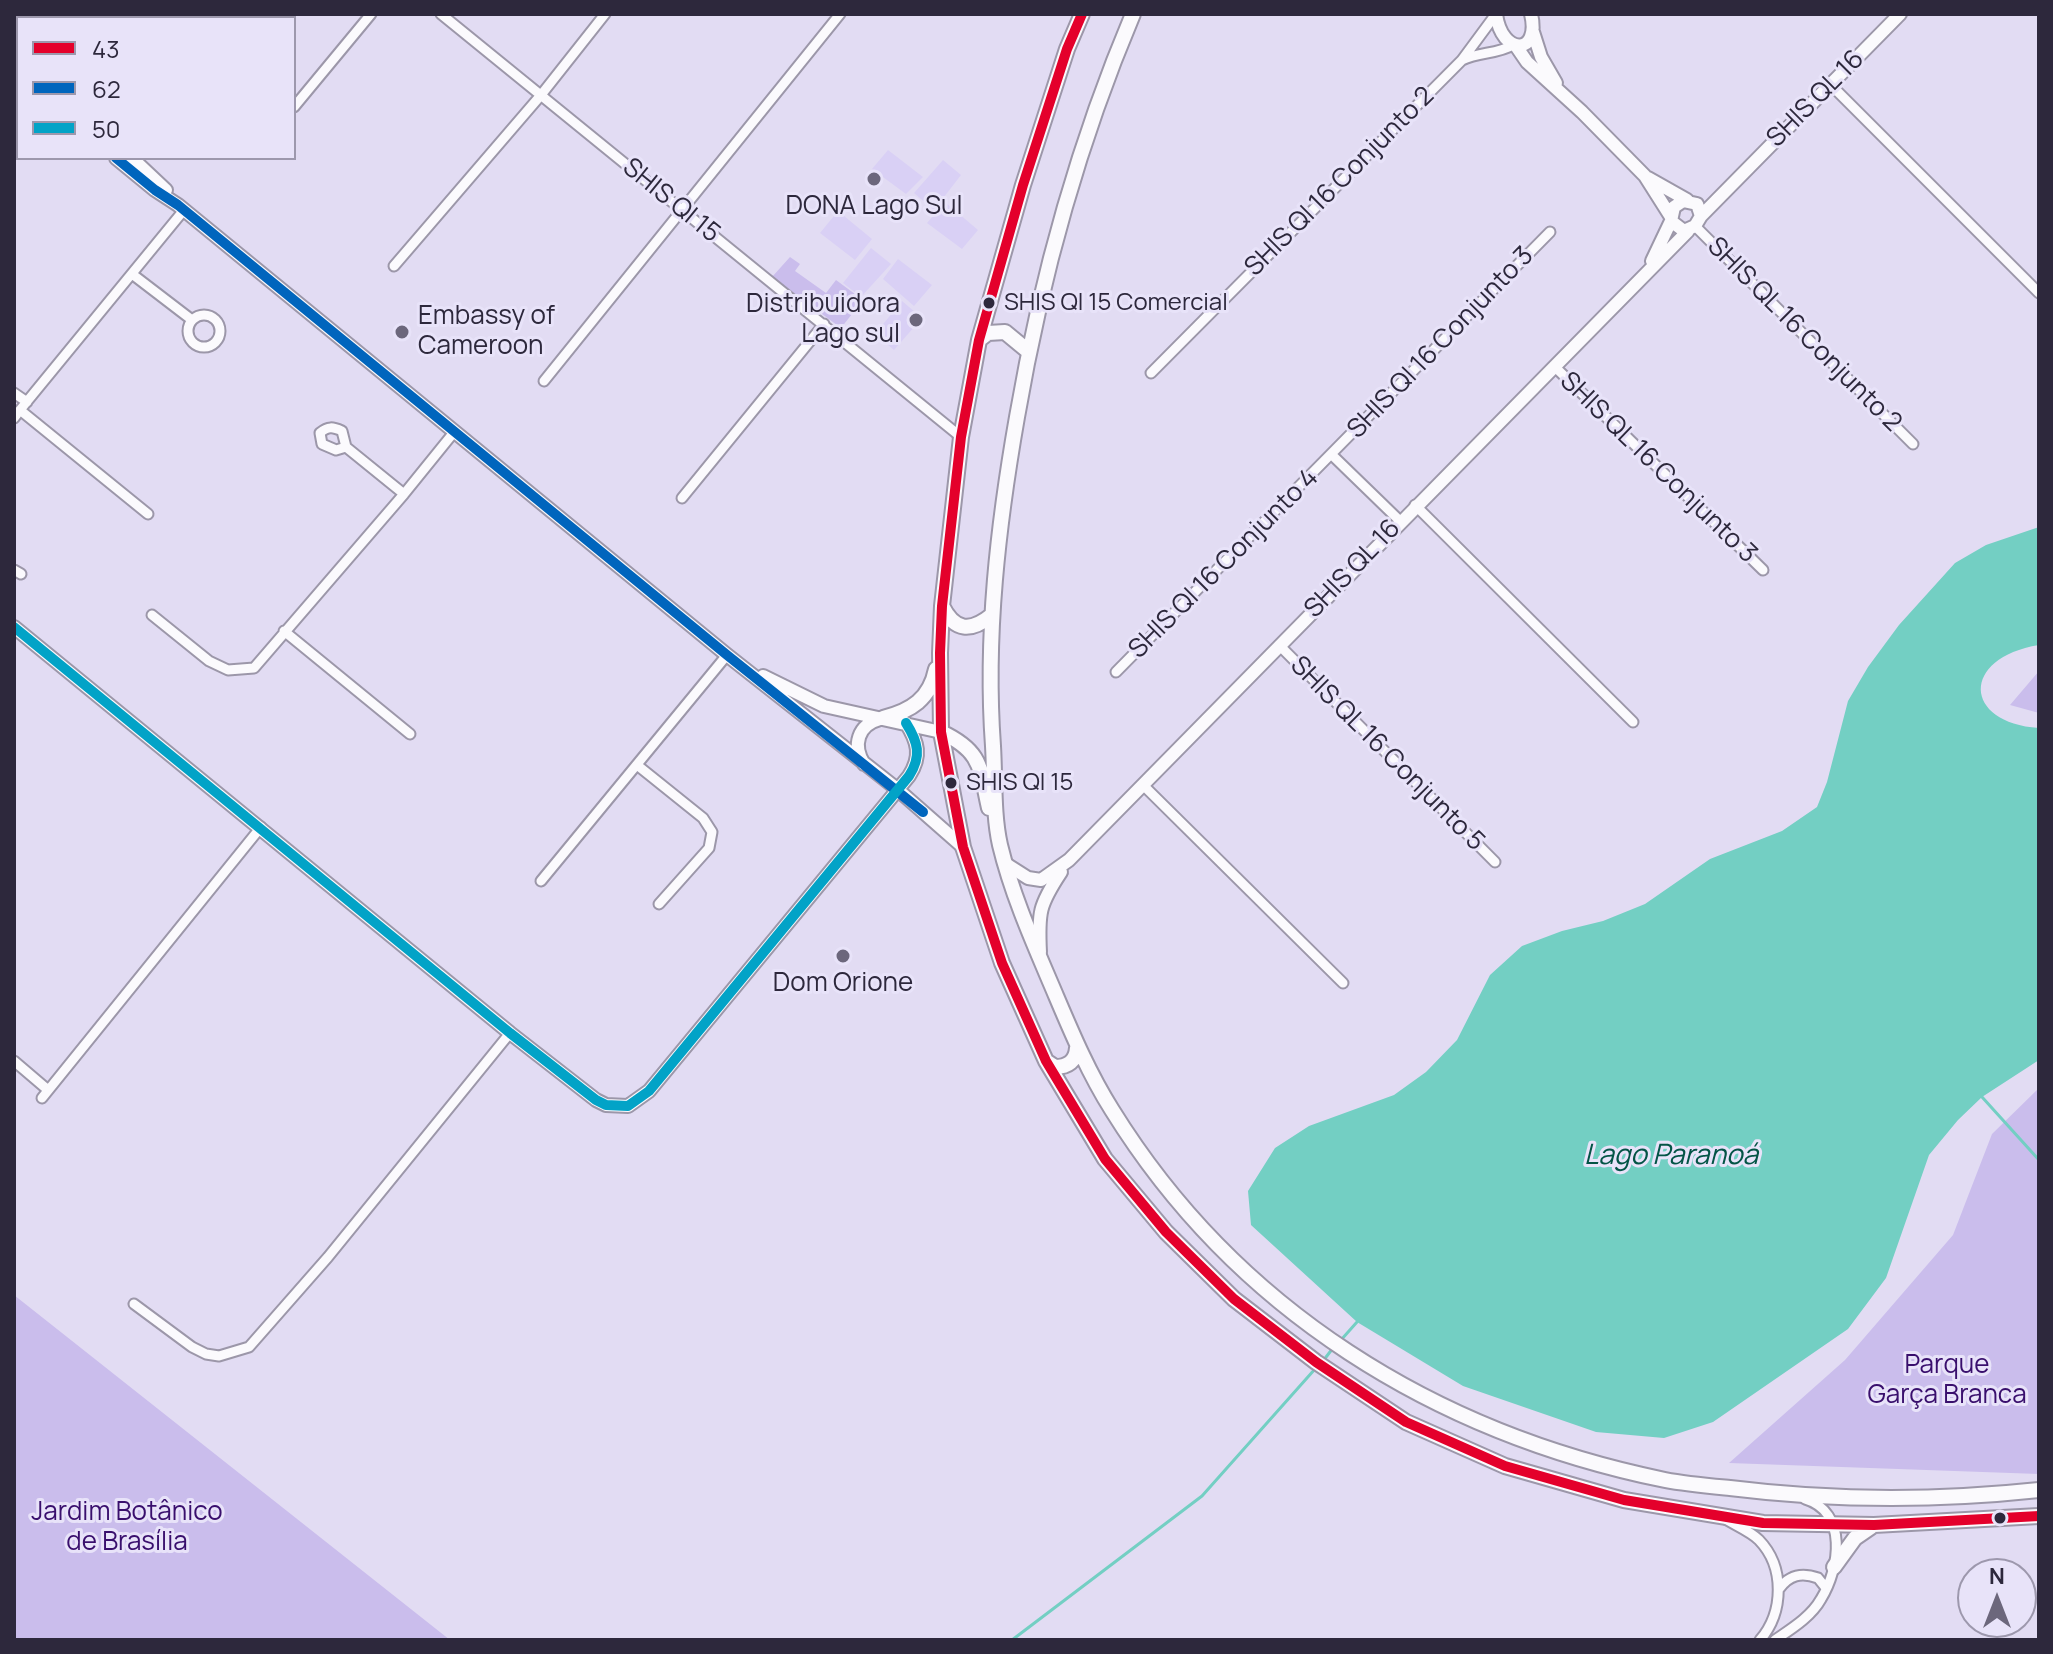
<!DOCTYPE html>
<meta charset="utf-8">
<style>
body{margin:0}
#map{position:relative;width:2053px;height:1654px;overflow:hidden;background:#e2dcf3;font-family:Manrope,sans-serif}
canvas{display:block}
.frame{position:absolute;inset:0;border:16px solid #2d283c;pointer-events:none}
.legend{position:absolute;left:16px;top:16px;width:280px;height:144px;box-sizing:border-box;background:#e8e3f9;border:2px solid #9d98ad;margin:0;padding:10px 14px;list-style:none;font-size:24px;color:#2d283c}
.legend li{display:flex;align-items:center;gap:16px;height:40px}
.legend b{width:40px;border:2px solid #9d98ad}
.north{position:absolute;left:1957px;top:1558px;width:80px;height:80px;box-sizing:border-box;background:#e8e3f9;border:2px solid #9d98ad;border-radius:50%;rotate:0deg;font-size:22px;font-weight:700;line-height:32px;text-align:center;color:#2d283c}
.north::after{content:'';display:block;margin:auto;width:28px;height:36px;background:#6c677c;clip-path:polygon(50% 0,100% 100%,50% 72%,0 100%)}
</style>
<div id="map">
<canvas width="2053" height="1654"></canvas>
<div class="frame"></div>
<ul class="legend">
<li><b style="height:10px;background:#e4002b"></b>43</li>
<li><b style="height:10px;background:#0065bd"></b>62</li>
<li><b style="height:10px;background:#02a3c7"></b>50</li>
</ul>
<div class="north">N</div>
</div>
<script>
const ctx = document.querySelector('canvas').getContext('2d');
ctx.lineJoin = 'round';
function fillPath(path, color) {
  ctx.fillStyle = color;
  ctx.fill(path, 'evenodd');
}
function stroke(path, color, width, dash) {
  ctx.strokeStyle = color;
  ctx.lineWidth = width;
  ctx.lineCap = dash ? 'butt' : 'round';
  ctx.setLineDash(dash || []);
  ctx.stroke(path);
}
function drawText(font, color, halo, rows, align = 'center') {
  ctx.font = font + ' Manrope,sans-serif';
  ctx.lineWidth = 6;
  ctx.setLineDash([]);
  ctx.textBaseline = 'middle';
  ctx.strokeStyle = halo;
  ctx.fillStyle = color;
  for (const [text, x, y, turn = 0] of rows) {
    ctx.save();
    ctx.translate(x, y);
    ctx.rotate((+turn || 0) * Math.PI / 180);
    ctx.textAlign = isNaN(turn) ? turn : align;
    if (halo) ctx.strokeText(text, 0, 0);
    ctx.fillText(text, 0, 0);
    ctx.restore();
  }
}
fillPath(new Path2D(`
 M 888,150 L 923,177 L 906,194 L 872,169 Z
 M 943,160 L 961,175 L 934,210 L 914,193 Z
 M 945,202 L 978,230 L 962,249 L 927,223 Z
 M 838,211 L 872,239 L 855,260 L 820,233 Z
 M 871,248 L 891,264 L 861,297 L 843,283 Z
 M 898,259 L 932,285 L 914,306 L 883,279 Z
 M 902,301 L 922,318 L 894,350 L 875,334 Z`), '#d9d0f5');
fillPath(new Path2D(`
 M 790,257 L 800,264 L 795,271 L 826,293 L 836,280 L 863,300 L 841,328 L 772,277 Z
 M 2039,671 L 2039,713 L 2010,705 Z
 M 2039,1088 L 2039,1474 L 1729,1463 L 1845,1360 L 1953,1235 L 1992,1134 Z
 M 14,1295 L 450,1640 L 14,1640 Z`), '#cabdec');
fillPath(new Path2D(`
 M 2039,527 L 2039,645 C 1960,658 1963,723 2039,728 L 2039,1060 L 1982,1097 L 1958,1120 L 1929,1155 L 1886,1278 L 1848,1329 L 1713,1422 L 1664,1438 L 1596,1432 L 1463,1386 L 1357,1322 L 1251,1225 L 1248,1191 L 1275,1148 L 1309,1126 L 1394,1095 L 1426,1072 L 1457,1040 L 1490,975 L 1522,946 L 1562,931 L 1603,921 L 1645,904 L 1710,859 L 1782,831 L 1817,807 L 1827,782 L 1848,701 L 1868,667 L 1899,625 L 1955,563 L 1986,545 Z`), '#73cfc3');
stroke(new Path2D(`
 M 1982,1097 L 2039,1160
 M 1341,1340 L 1357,1322
 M 1323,1361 L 1333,1348
 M 1012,1640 L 1202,1496 L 1315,1369`), '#73cfc3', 3);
const street = new Path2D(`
 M 96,14 L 101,18
 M 441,14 L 961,437
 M 1462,60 C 1479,52 1498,54 1513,45
 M 1830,84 L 2039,293
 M 294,107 L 371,14
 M 1695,226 L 1913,444
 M 394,266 L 541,95 L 605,14
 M 132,274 L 192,320
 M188 331a16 16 0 1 1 32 0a16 16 0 1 1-32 0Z
 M 1554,366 L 1763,570
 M 1151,373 L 1462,60 L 1496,14
 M 544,381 L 840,14
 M 14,393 L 27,402
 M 20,410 L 184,210
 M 14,418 L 20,410 L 148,514
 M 346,447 L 336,450 L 322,444 L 320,433 C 328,426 333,427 342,431 L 346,447 L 404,494
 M 1332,455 L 1400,521
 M 682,498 L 824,324
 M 1415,505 L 1633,722
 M 14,570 L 21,574
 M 152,615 L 209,661 L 228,670 L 254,668 L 404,494 L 455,431
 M 284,631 L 410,734
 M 1279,645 L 1495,862
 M 1116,672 L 1550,232
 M 637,765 L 703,818 L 712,832 L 709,848 L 659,904
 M 1143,785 L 1343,983
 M 541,881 L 727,655
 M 14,1061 L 48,1090
 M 42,1098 L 261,827
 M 134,1304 L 192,1347 L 206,1354 L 219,1356 L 249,1347 L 328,1257 L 510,1033
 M 1727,1520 C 1737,1526 1751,1532 1759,1540 C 1785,1567 1784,1612 1760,1640
 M 1779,1589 C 1789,1575 1801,1572 1818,1578 L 1826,1588
 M 1775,1640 C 1791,1629 1811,1617 1821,1599 C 1840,1568 1848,1512 1805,1499`);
const secondary = new Path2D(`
 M 1496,14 C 1502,57 1541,55 1531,14
 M 226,18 L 229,14
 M 1533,32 L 1541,57 L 1556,83
 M 1516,46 L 1527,62 L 1582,112 L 1645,176 L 1671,217
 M 14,69 L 18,72
 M 116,158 L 155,190 L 178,205 L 727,655 L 897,789 L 963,847
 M 132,158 L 166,190
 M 1648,178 L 1687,200
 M 1701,216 L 1697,204 L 1683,201 L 1674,207 L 1671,221 L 1684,231 L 1695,226 L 1701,216 L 1900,14
 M 1652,261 L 1671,221
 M 14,627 L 510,1033 L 596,1100 L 606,1105 L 628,1106 L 649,1091 L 909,776 C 922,756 918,742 906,723
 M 763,676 L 824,706 L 941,732
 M 864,764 C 852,745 858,725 880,719
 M 1006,864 L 1028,878 L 1041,880 L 1069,860 L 1688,231
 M 1040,952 C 1038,913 1039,905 1061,872`);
const primary = new Path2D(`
 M 1082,14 L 1067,49 L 1023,185 L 979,340 L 961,437 L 942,606 L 940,653 L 941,732 L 963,847 L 1002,963 L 1046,1061 L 1105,1159 L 1166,1232 L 1234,1299 L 1316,1362 L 1406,1422 L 1505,1466 L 1624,1500 L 1763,1523 L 1874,1525 L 2039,1516
 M 1133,14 C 1078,144 1041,278 1017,417 C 998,525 985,636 993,746 C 995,779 993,814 1000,845 C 1012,895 1034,944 1054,991 C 1071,1031 1088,1072 1112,1110 C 1236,1310 1435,1433 1665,1480 C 1686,1484 1709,1486 1730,1488 C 1834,1501 1936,1501 2039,1490
 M 979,340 L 988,333 L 1005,332 L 1028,351
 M 942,606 C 955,632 971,632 992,615
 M 883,718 C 911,711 930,699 936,669
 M 941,732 C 982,751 980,768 989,808
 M 1046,1061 L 1055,1067 C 1068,1067 1076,1061 1077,1048
 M 1834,1567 L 1855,1538 L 1871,1527`);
stroke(street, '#9c97a9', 13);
stroke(secondary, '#9c97a9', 16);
stroke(primary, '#9c97a9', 18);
stroke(street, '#fbfafd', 9);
stroke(secondary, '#fbfafd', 12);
stroke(primary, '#fbfafd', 14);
stroke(new Path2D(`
 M 1082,14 L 1067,49 L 1023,185 L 979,340 L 961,437 L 942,606 L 940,653 L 941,732 L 963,847 L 1002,963 L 1046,1061 L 1105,1159 L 1166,1232 L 1234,1299 L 1316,1362 L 1406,1422 L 1505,1466 L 1624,1500 L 1763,1523 L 1874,1525 L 2039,1516`), '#e4002b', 10);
stroke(new Path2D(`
 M 116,158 L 155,190 L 178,205 L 727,655 L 923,812`), '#0065bd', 10);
stroke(new Path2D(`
 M 14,627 L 510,1033 L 596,1100 L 606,1105 L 628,1106 L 649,1091 L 909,776 C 922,756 918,742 906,723`), '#02a3c7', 10);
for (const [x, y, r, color] of [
 [874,179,8,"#6c677c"],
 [989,303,7,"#2d283c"],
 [916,320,8,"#6c677c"],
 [402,332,8,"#6c677c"],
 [951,783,7,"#2d283c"],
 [843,956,8,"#6c677c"],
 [2000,1518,7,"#2d283c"]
]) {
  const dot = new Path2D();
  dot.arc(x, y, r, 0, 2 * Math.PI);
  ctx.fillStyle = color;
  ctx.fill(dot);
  stroke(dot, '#e8e3f9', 3);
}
drawText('24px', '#2d283c', '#e8e3f9', [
 ["SHIS QI 15 Comercial",1004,303],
 ["SHIS QI 15",966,783]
], 'left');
drawText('26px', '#2d283c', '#e8e3f9', [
 ["SHIS QL 16",1816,99,-45],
 ["SHIS QI 16 Conjunto 2",1340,182,-45],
 ["SHIS QI 15",671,201,39],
 ["SHIS QL 16 Conjunto 2",1804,335,45],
 ["SHIS QI 16 Conjunto 3",1441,343,-46],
 ["SHIS QL 16 Conjunto 3",1658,468,44],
 ["SHIS QI 16 Conjunto 4",1224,564,-45],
 ["SHIS QL 16",1353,569,-46],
 ["SHIS QL 16 Conjunto 5",1387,754,45]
]);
drawText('26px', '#2d283c', '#e8e3f9', [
 ["DONA Lago Sul",874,207],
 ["Distribuidora",900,305,"right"],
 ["Lago sul",900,335,"right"],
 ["Embassy of",418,317,"left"],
 ["Cameroon",418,347,"left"],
 ["Dom Orione",843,984]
]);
drawText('26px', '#390f6d', '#e8e3f9', [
 ["Parque",1947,1366],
 ["Garça Branca",1947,1396],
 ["Jardim Botânico",127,1513],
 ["de Brasília",127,1543]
]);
drawText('italic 28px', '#035446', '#e8e3f9', [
 ["Lago Paranoá",1671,1156]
]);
</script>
